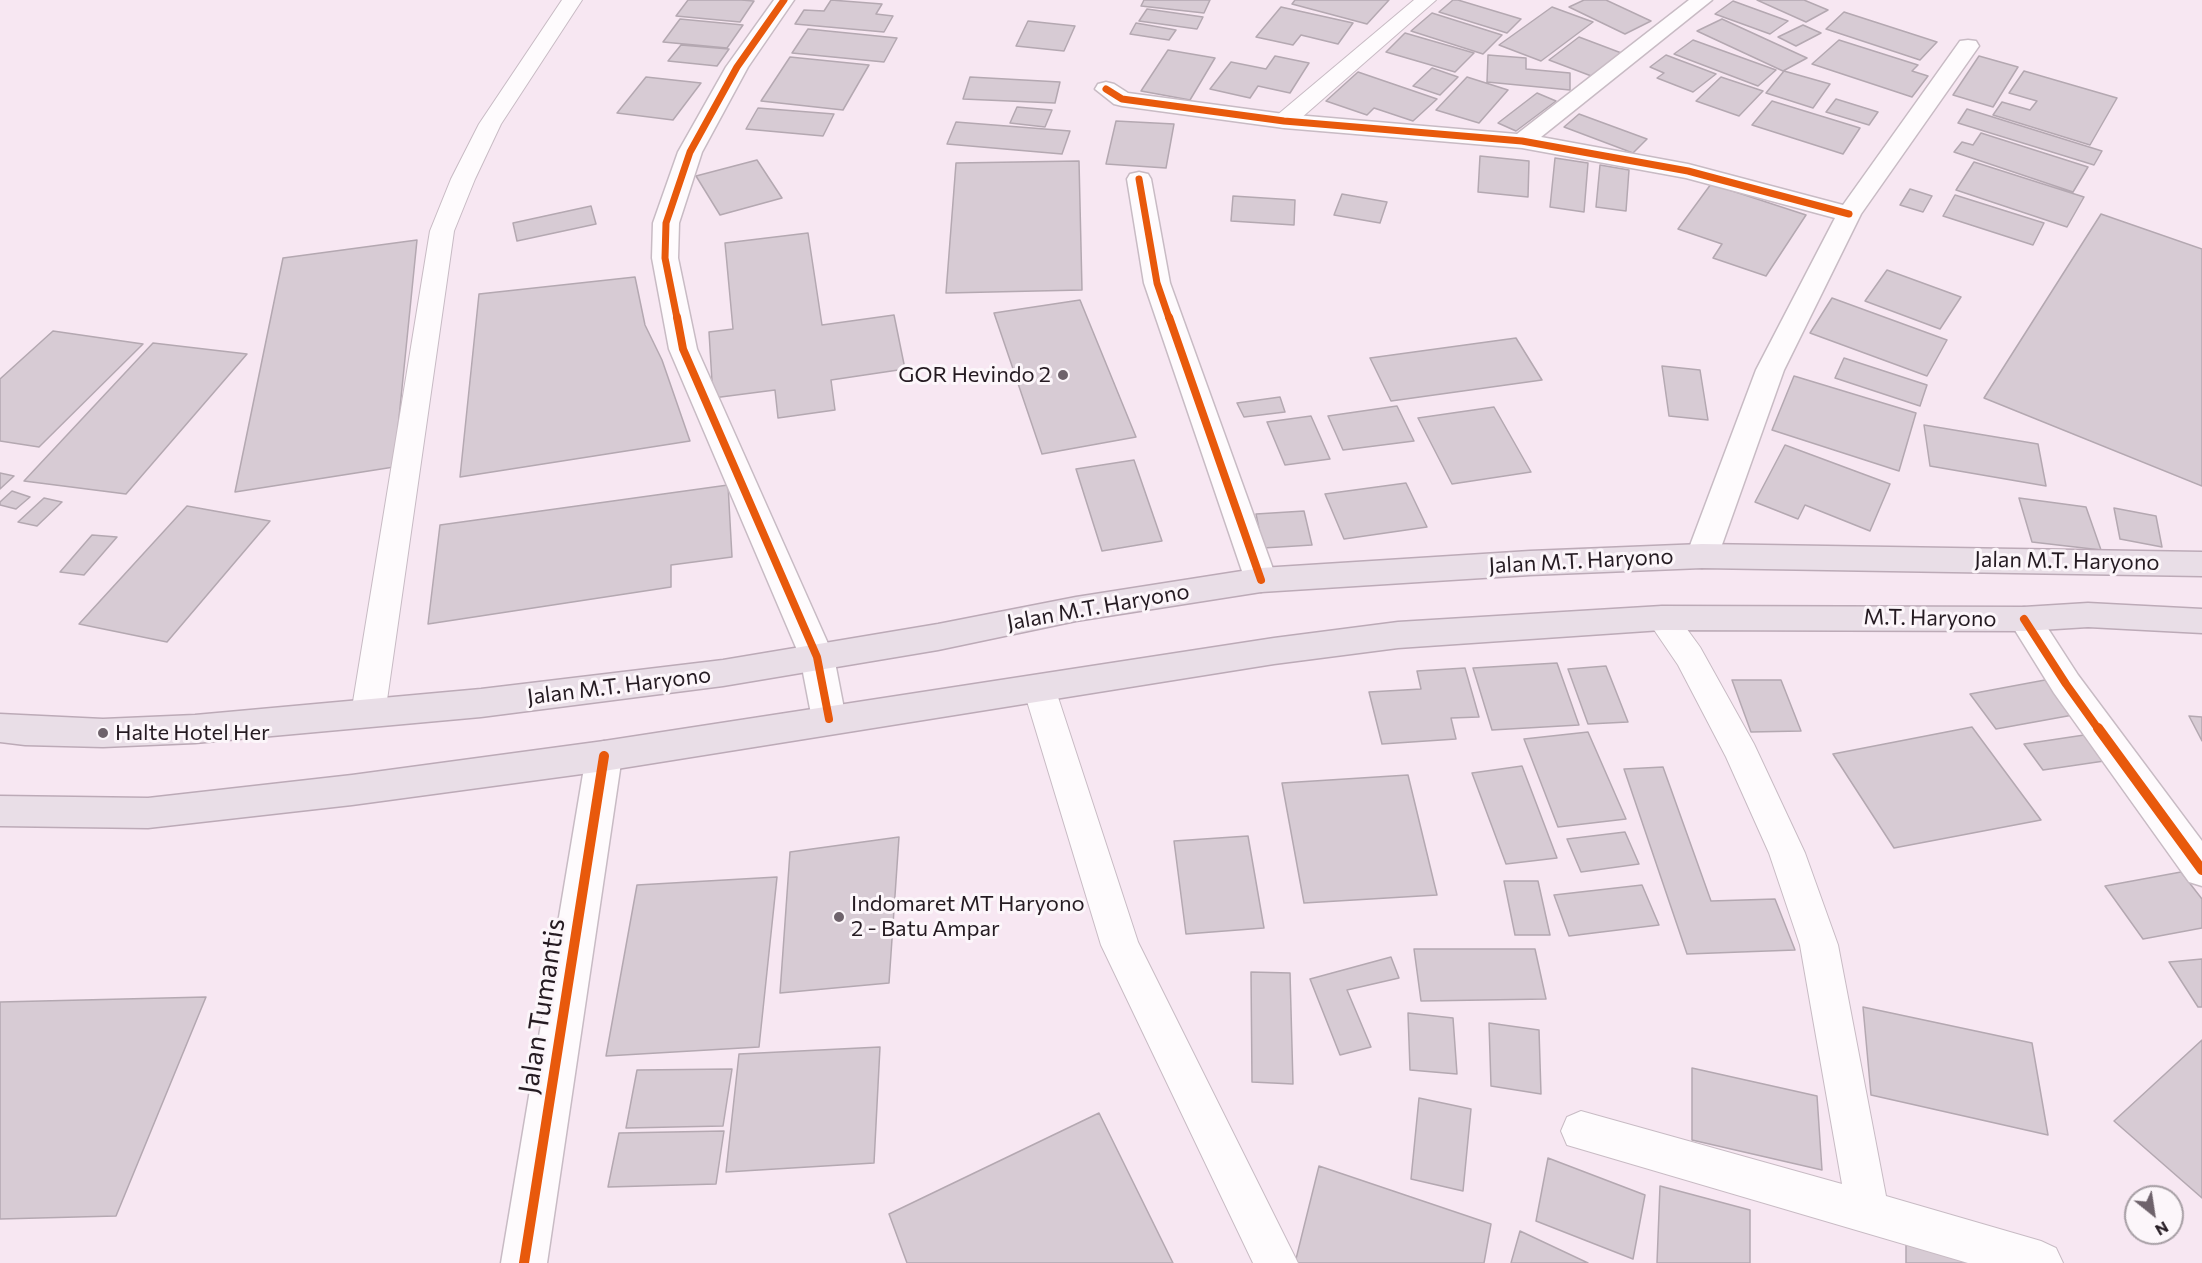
<!DOCTYPE html>
<style>
body{margin:0}
#map{position:relative;width:2202px;height:1263px;overflow:hidden;background:#f7e7f2;font-family:Commissioner,sans-serif}
canvas{display:block}
.north{position:absolute;left:2124px;top:1185px;width:60px;height:60px;box-sizing:border-box;background:#fcf6fa;border:2px solid #a69ea4;border-radius:50%;rotate:150deg;font-size:16px;font-weight:700;line-height:24px;text-align:center;color:#251b22}
.north::after{content:'';display:block;margin:auto;width:21px;height:27px;background:#6e626b;clip-path:polygon(50% 0,100% 100%,50% 72%,0 100%)}
</style>
<div id="map">
<canvas width="2202" height="1263"></canvas>
<div class="north">N</div>
</div>
<script>
const ctx = document.querySelector('canvas').getContext('2d');
ctx.lineJoin = 'round';
function fillPath(path, color) {
  ctx.fillStyle = color;
  ctx.fill(path, 'evenodd');
}
function stroke(path, color, width, dash) {
  ctx.strokeStyle = color;
  ctx.lineWidth = width;
  ctx.lineCap = dash ? 'butt' : 'round';
  ctx.setLineDash(dash || []);
  ctx.stroke(path);
}
function drawText(font, color, halo, rows, align = 'center') {
  ctx.font = font + ' Commissioner,sans-serif';
  ctx.lineWidth = 6;
  ctx.setLineDash([]);
  ctx.textBaseline = 'middle';
  ctx.strokeStyle = halo;
  ctx.fillStyle = color;
  for (const [text, x, y, turn = 0] of rows) {
    ctx.save();
    ctx.translate(x, y);
    ctx.rotate((+turn || 0) * Math.PI / 180);
    ctx.textAlign = isNaN(turn) ? turn : align;
    if (halo) ctx.strokeText(text, 0, 0);
    ctx.fillText(text, 0, 0);
    ctx.restore();
  }
}
const building = new Path2D(`
 M 688,0 L 741,0 L 754,1 L 740,22 L 676,16 Z
 M 831,0 L 882,4 L 876,14 L 893,16 L 884,32 L 795,24 L 804,10 L 824,11 Z
 M 1144,0 L 1210,0 L 1204,13 L 1141,6 Z
 M 1295,0 L 1389,0 L 1367,24 L 1292,4 Z
 M 1453,0 L 1458,0 L 1521,19 L 1507,33 L 1439,12 Z
 M 1584,0 L 1606,0 L 1651,21 L 1625,34 L 1569,7 Z
 M 1757,0 L 1804,0 L 1828,10 L 1806,22 Z
 M 1733,1 L 1788,21 L 1770,34 L 1715,14 Z
 M 1281,7 L 1353,23 L 1338,44 L 1301,35 L 1293,45 L 1256,37 Z
 M 1552,7 L 1593,22 L 1541,61 L 1499,45 Z
 M 1147,9 L 1203,17 L 1197,29 L 1139,21 Z
 M 1844,12 L 1937,42 L 1920,60 L 1826,29 Z
 M 1432,13 L 1502,35 L 1483,54 L 1411,31 Z
 M 680,19 L 743,25 L 727,48 L 663,42 Z
 M 1722,19 L 1807,58 L 1783,71 L 1697,31 Z
 M 1028,21 L 1075,26 L 1064,51 L 1016,46 Z
 M 1136,23 L 1176,30 L 1169,40 L 1130,34 Z
 M 1803,25 L 1821,33 L 1796,46 L 1778,37 Z
 M 808,29 L 897,38 L 884,62 L 792,53 Z
 M 1405,33 L 1474,53 L 1455,72 L 1386,52 Z
 M 1579,37 L 1624,54 L 1594,77 L 1549,60 Z
 M 1693,40 L 1776,70 L 1758,86 L 1674,54 Z
 M 1839,40 L 1918,65 L 1912,71 L 1928,76 L 1912,97 L 1812,64 Z
 M 681,45 L 729,49 L 717,66 L 668,61 Z
 M 1168,50 L 1215,58 L 1190,100 L 1141,91 Z
 M 1488,55 L 1526,58 L 1526,69 L 1570,73 L 1570,90 L 1487,82 Z
 M 1666,55 L 1716,74 L 1693,92 L 1657,78 L 1664,73 L 1650,67 Z
 M 1275,56 L 1309,63 L 1290,93 L 1258,86 L 1250,98 L 1210,89 L 1231,62 L 1266,69 Z
 M 1979,56 L 2018,67 L 1993,107 L 1953,95 Z
 M 790,57 L 869,65 L 843,110 L 761,101 Z
 M 1432,68 L 1458,77 L 1440,95 L 1413,86 Z
 M 1784,71 L 1830,84 L 1813,108 L 1766,93 Z
 M 2024,71 L 2117,98 L 2090,145 L 1993,115 L 2002,102 L 2030,110 L 2037,101 L 2009,93 Z
 M 1358,72 L 1437,99 L 1413,121 L 1374,108 L 1367,115 L 1326,101 Z
 M 646,77 L 701,83 L 673,120 L 617,113 Z
 M 970,77 L 1060,82 L 1055,103 L 963,99 Z
 M 1467,77 L 1508,90 L 1479,123 L 1436,110 Z
 M 1721,77 L 1763,91 L 1739,116 L 1696,101 Z
 M 1537,93 L 1556,101 L 1516,131 L 1498,123 Z
 M 1836,99 L 1878,112 L 1869,125 L 1826,112 Z
 M 1772,101 L 1860,128 L 1843,154 L 1752,125 Z
 M 1017,107 L 1052,110 L 1045,127 L 1010,123 Z
 M 758,108 L 834,114 L 823,136 L 746,129 Z
 M 1967,109 L 2102,151 L 2094,165 L 1958,123 Z
 M 1579,114 L 1647,139 L 1633,153 L 1564,127 Z
 M 1116,121 L 1174,124 L 1166,168 L 1106,164 Z
 M 956,122 L 1070,131 L 1062,154 L 947,144 Z
 M 1981,133 L 2088,167 L 2073,192 L 1954,152 L 1962,142 L 1973,145 Z
 M 1480,156 L 1529,161 L 1528,197 L 1478,192 Z
 M 1555,158 L 1588,163 L 1584,212 L 1550,207 Z
 M 757,160 L 782,198 L 720,215 L 696,176 Z
 M 1079,161 L 1082,290 L 946,293 L 956,163 Z
 M 1974,162 L 2084,197 L 2067,227 L 1956,190 Z
 M 1600,165 L 1629,170 L 1626,211 L 1596,207 Z
 M 1711,184 L 1806,215 L 1766,276 L 1713,258 L 1722,244 L 1678,229 Z
 M 1910,189 L 1932,196 L 1923,212 L 1900,205 Z
 M 1342,194 L 1387,202 L 1380,223 L 1334,215 Z
 M 1955,195 L 2044,223 L 2033,245 L 1943,216 Z
 M 1233,196 L 1295,200 L 1294,225 L 1231,221 Z
 M 591,206 L 596,224 L 517,241 L 513,223 Z
 M 2101,214 L 2202,249 L 2202,486 L 1984,398 Z
 M 808,233 L 822,325 L 894,315 L 905,369 L 831,380 L 835,410 L 778,418 L 775,390 L 713,398 L 709,332 L 733,329 L 725,243 Z
 M 417,240 L 394,467 L 235,492 L 283,258 Z
 M 1887,270 L 1961,297 L 1940,329 L 1865,301 Z
 M 635,277 L 645,325 L 662,360 L 690,441 L 460,477 L 479,294 Z
 M 1832,298 L 1947,340 L 1927,376 L 1810,333 Z
 M 1080,300 L 1136,437 L 1042,454 L 994,313 Z
 M 53,331 L 143,344 L 39,447 L 0,441 L 0,379 Z
 M 1516,338 L 1542,380 L 1391,401 L 1370,358 Z
 M 153,343 L 247,354 L 126,494 L 24,481 Z
 M 1844,358 L 1927,385 L 1920,406 L 1835,378 Z
 M 1662,366 L 1700,370 L 1708,420 L 1669,416 Z
 M 1794,376 L 1916,413 L 1899,471 L 1772,430 Z
 M 1280,397 L 1285,412 L 1244,417 L 1237,403 Z
 M 1397,406 L 1414,441 L 1343,450 L 1328,416 Z
 M 1494,407 L 1531,472 L 1452,484 L 1418,418 Z
 M 1311,416 L 1330,459 L 1285,465 L 1267,422 Z
 M 1924,425 L 2038,444 L 2046,486 L 1930,466 Z
 M 1785,445 L 1890,484 L 1870,531 L 1805,505 L 1798,519 L 1755,502 Z
 M 1134,460 L 1162,541 L 1102,551 L 1076,469 Z
 M 0,473 L 14,476 L 0,489 Z
 M 1406,483 L 1427,527 L 1344,539 L 1325,494 Z
 M 728,485 L 732,557 L 671,565 L 671,587 L 428,624 L 440,525 Z
 M 12,491 L 30,497 L 16,509 L 0,505 L 0,502 Z
 M 44,498 L 62,502 L 37,526 L 18,522 Z
 M 2019,498 L 2086,507 L 2101,550 L 2032,542 Z
 M 187,506 L 270,521 L 167,642 L 79,624 Z
 M 2114,508 L 2156,516 L 2162,547 L 2120,539 Z
 M 1304,511 L 1312,545 L 1263,548 L 1256,514 Z
 M 92,535 L 117,537 L 84,575 L 60,572 Z
 M 1557,663 L 1579,725 L 1492,730 L 1473,668 Z
 M 1606,666 L 1628,722 L 1588,724 L 1568,669 Z
 M 1465,668 L 1479,717 L 1451,718 L 1456,739 L 1382,744 L 1369,692 L 1421,689 L 1417,671 Z
 M 1732,680 L 1781,680 L 1801,731 L 1751,732 Z
 M 2045,680 L 2073,715 L 1996,729 L 1970,694 Z
 M 2189,716 L 2202,717 L 2202,741 Z
 M 1972,727 L 2041,820 L 1894,848 L 1833,754 Z
 M 1588,732 L 1626,819 L 1558,827 L 1524,739 Z
 M 2091,734 L 2111,760 L 2043,770 L 2024,744 Z
 M 1522,766 L 1557,858 L 1506,864 L 1472,773 Z
 M 1663,767 L 1711,901 L 1775,899 L 1795,950 L 1687,954 L 1624,769 Z
 M 1408,775 L 1437,895 L 1304,903 L 1282,783 Z
 M 1625,832 L 1639,864 L 1581,872 L 1567,839 Z
 M 1248,836 L 1264,928 L 1186,934 L 1174,841 Z
 M 899,837 L 889,983 L 780,993 L 790,852 Z
 M 2181,872 L 2202,899 L 2202,928 L 2143,939 L 2105,886 Z
 M 777,877 L 759,1047 L 606,1056 L 637,885 Z
 M 1504,881 L 1538,881 L 1550,935 L 1515,935 Z
 M 1642,885 L 1659,925 L 1569,936 L 1554,895 Z
 M 1414,949 L 1535,949 L 1546,999 L 1421,1001 Z
 M 1391,957 L 1399,978 L 1347,990 L 1371,1047 L 1340,1055 L 1310,979 Z
 M 2202,959 L 2202,1007 L 2198,1007 L 2169,962 Z
 M 1251,972 L 1290,973 L 1293,1084 L 1252,1082 Z
 M 206,997 L 116,1216 L 0,1219 L 0,1002 Z
 M 1863,1007 L 2032,1043 L 2048,1135 L 1871,1095 Z
 M 1408,1013 L 1453,1018 L 1457,1074 L 1410,1070 Z
 M 1489,1023 L 1539,1030 L 1541,1094 L 1491,1086 Z
 M 2202,1040 L 2202,1198 L 2114,1121 Z
 M 880,1047 L 874,1163 L 726,1172 L 739,1054 Z
 M 1692,1068 L 1817,1096 L 1822,1170 L 1692,1140 Z
 M 732,1069 L 723,1126 L 626,1128 L 637,1070 Z
 M 1419,1098 L 1471,1109 L 1463,1191 L 1411,1179 Z
 M 1099,1113 L 1173,1263 L 907,1263 L 889,1214 Z
 M 724,1131 L 716,1184 L 608,1187 L 619,1133 Z
 M 1548,1158 L 1645,1195 L 1633,1259 L 1536,1221 Z
 M 1319,1166 L 1491,1224 L 1484,1263 L 1295,1263 Z
 M 1660,1186 L 1750,1210 L 1750,1263 L 1657,1263 Z
 M 1520,1231 L 1588,1263 L 1511,1263 Z
 M 1906,1242 L 1970,1263 L 1906,1263 Z`);
fillPath(building, '#d7cbd4');
stroke(building, '#b4a8b1', 1.5);
const lane = new Path2D(`
 M 562,0 L 582,0 L 501,124 L 475,179 L 454,231 L 385,714 L 380,723 L 368,727 L 356,723 L 351,714 L 430,231 L 451,179 L 479,124 Z
 M 1414,0 L 1436,0 L 1292,126 L 1284,128 L 1276,126 L 1273,121 L 1276,116 Z
 M 1662,606 L 1673,610 L 1700,647 L 1754,744 L 1805,853 L 1838,945 L 1886,1196 L 2041,1241 L 2056,1248 L 2063,1263 L 1968,1263 L 1567,1145 L 1561,1131 L 1567,1117 L 1581,1111 L 1842,1184 L 1800,945 L 1769,853 L 1726,757 L 1678,665 L 1646,618 L 1651,610 Z
 M 1039,675 L 1051,679 L 1055,688 L 1138,942 L 1298,1263 L 1253,1263 L 1101,945 L 1023,688 L 1027,679 Z`);
const street = new Path2D(`
 M 774,0 L 794,0 L 748,67 L 702,152 L 679,223 L 678,258 L 697,349 L 834,657 L 846,719 L 841,729 L 829,733 L 817,729 L 812,719 L 800,657 L 669,349 L 652,258 L 653,223 L 678,152 L 726,67 Z
 M 1689,0 L 1712,0 L 1541,137 L 1688,164 L 1843,205 L 1960,41 L 1968,40 L 1976,41 L 1979,46 L 1861,214 L 1784,370 L 1718,556 L 1713,564 L 1702,568 L 1691,564 L 1686,556 L 1756,370 L 1835,218 L 1686,178 L 1522,148 L 1284,128 L 1122,106 L 1114,104 L 1095,89 L 1098,84 L 1106,82 L 1114,84 L 1128,93 L 1284,114 L 1517,134 Z
 M 1139,172 L 1148,174 L 1151,179 L 1170,283 L 1277,580 L 1272,588 L 1261,592 L 1250,588 L 1245,580 L 1144,283 L 1127,179 L 1130,174 Z
 M 2024,607 L 2036,610 L 2078,675 L 2202,841 L 2202,886 L 2189,882 L 2054,693 L 2008,619 L 2012,610 Z
 M 604,741 L 617,746 L 622,756 L 547,1263 L 501,1263 L 586,756 L 591,746 Z`);
const highway = new Path2D(`
 M 1702,544 L 2202,552 L 2202,576 L 1702,568 L 1530,575 L 1261,592 L 1076,621 L 938,650 L 723,686 L 481,717 L 195,743 L 103,747 L 25,745 L 0,742 L 0,714 L 103,719 L 195,715 L 481,689 L 723,660 L 938,624 L 1076,597 L 1261,568 L 1530,551 Z
 M 2088,603 L 2202,609 L 2202,633 L 2088,627 L 2024,631 L 1662,630 L 1398,648 L 1274,664 L 604,771 L 352,805 L 148,828 L 0,826 L 0,796 L 148,798 L 352,775 L 604,741 L 1274,638 L 1398,622 L 1662,606 L 2024,607 Z`);
stroke(lane, '#c8bbc4', 2);
stroke(street, '#c8bbc4', 3);
stroke(highway, '#bcaab7', 3);
fillPath(lane, '#fefbfd');
fillPath(street, '#fefbfd');
fillPath(highway, '#e9dee7');
stroke(new Path2D(`
 M 1106,89 L 1122,99 L 1284,121 L 1522,141 L 1688,171 L 1849,214
 M 1139,179 L 1157,283 L 1169,318
 M 677,318 L 665,258 L 666,223 L 690,152 L 737,67 L 784,0`), '#e8590c', 7);
stroke(new Path2D(`
 M 677,317 L 683,349 L 817,657 L 829,719
 M 1169,317 L 1261,580
 M 2024,619 L 2066,684 L 2099,730`), '#e8590c', 8);
stroke(new Path2D(`
 M 2098,728 L 2202,870
 M 524,1263 L 604,756`), '#e8590c', 10);
for (const [x, y, r, color] of [
 [1063,375,6,"#6e626b"],
 [103,733,6,"#6e626b"],
 [839,917,6,"#6e626b"]
]) {
  const dot = new Path2D();
  dot.arc(x, y, r, 0, 2 * Math.PI);
  ctx.fillStyle = color;
  ctx.fill(dot);
  stroke(dot, '#fcf6fa', 2);
}
drawText('22px', '#251b22', '#fcf6fa', [
 ["GOR Hevindo 2",1051,375,"right"],
 ["Halte Hotel Her",115,733],
 ["Indomaret MT Haryono",851,904],
 ["2 - Batu Ampar",851,929]
], 'left');
drawText('22px', '#251b22', '#fcf6fa', [
 ["Jalan M.T. Haryono",1581,561,-3],
 ["Jalan M.T. Haryono",2067,561,1],
 ["Jalan M.T. Haryono",1098,607,-10],
 ["M.T. Haryono",1930,618,1],
 ["Jalan M.T. Haryono",619,686,-7]
]);
drawText('27px', '#251b22', '#fcf6fa', [
 ["Jalan Tumantis",542,1006,-81]
]);
</script>
